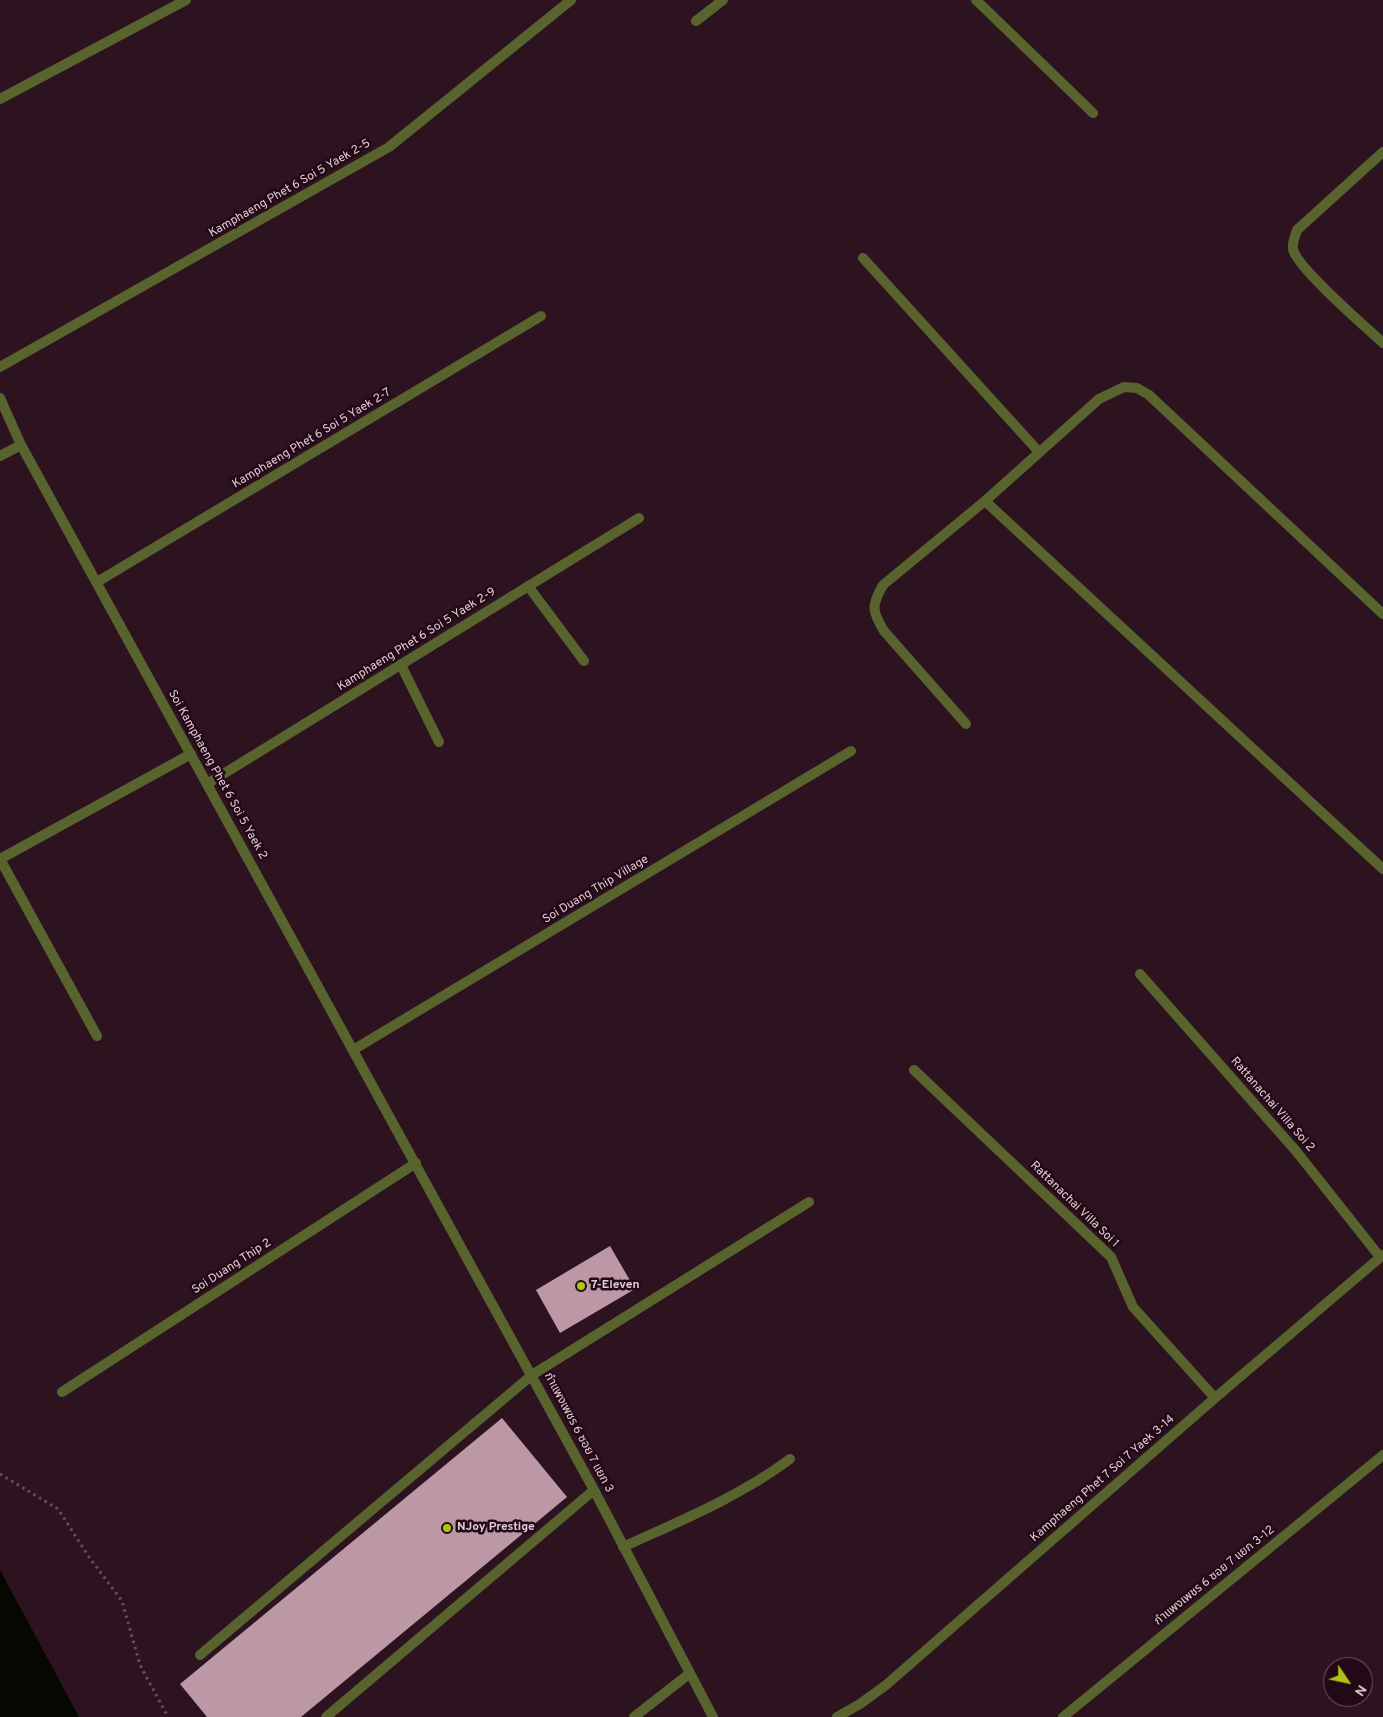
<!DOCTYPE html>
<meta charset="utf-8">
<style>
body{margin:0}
#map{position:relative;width:1383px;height:1717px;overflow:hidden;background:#2d131f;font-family:Overpass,sans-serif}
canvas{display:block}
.north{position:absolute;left:1323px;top:1657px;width:50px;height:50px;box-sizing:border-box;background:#230916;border:1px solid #6f5762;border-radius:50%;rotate:124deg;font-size:14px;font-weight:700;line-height:20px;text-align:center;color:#e0cdd4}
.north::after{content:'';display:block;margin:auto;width:18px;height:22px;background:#adc610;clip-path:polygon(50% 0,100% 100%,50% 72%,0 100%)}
</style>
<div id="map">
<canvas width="1383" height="1717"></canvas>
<div class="north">N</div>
</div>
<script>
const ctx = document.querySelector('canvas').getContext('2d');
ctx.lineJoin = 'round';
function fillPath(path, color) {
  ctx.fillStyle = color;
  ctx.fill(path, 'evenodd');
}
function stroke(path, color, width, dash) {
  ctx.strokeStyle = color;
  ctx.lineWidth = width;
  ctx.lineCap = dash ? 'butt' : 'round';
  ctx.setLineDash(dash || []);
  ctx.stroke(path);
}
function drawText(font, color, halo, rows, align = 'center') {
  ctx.font = font + ' Overpass,"Noto Sans Thai",sans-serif';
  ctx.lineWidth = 5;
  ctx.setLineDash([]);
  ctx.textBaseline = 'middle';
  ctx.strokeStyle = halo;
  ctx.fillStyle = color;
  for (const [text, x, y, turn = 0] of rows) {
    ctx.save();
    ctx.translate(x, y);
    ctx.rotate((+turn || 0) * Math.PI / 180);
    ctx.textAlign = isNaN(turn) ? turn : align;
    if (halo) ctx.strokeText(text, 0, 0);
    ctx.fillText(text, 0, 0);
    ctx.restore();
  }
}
fillPath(new Path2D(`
 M 0,1570 L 79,1717 L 0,1717 Z`), '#050700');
fillPath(new Path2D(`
 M 610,1246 L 635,1289 L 560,1333 L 536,1290 Z
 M 502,1418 L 567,1497 L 301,1717 L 207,1717 L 180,1684 Z`), '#bc98a6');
stroke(new Path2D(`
 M 0,1474 L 58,1509 L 89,1557 L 122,1601 L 140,1665 L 168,1717`), '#664f59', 3, [2.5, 4]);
stroke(new Path2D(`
 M 623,1547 C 680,1521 739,1497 790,1459`), '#59632e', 10);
stroke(new Path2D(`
 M 976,0 L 1093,113
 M 696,21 L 723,0
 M 0,99 L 186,0
 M 1383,152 L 1297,230 C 1295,236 1292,243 1293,249 C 1296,267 1366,327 1383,343
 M 863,258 L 1039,452
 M 0,367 L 389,147 L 571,0
 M 0,398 L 21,445 L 594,1490 L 713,1717
 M 0,456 L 21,445
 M 985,501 L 1383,869
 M 97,582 L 541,316
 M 528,586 L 584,661
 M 401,665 L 439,742
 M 966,724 L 884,631 C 872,611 871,606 883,585 L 985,501 L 1099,399 L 1124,387 L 1137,388 L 1149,395 L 1383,614
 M 207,784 L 639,518
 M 1140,974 L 1296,1151 L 1380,1257
 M 97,1036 L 0,859 L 191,754
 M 353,1050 L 851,751
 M 914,1070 L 1111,1257 L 1133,1307 L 1215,1398
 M 62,1392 L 416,1163
 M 200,1655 L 532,1375 L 809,1202
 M 326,1717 L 594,1490
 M 634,1717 L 689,1674
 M 837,1717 L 860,1704 L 886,1685 L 1215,1398 L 1383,1255
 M 1063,1717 L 1383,1455`), '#59632e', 10);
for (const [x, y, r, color] of [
 [581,1286,5,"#adc610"],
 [447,1528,5,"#adc610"]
]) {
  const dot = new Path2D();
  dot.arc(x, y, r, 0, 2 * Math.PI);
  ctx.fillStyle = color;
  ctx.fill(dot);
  stroke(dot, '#230916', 2);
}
drawText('12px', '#e0cdd4', '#230916', [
 ["Kamphaeng Phet 6 Soi 5 Yaek 2-5",290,189,-30],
 ["Kamphaeng Phet 6 Soi 5 Yaek 2-7",312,439,-31],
 ["Kamphaeng Phet 6 Soi 5 Yaek 2-9",417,640,-32],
 ["Soi Kamphaeng Phet 6 Soi 5 Yaek 2",217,775,61],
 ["Soi Duang Thip Village",596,890,-31],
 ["Rattanachai Villa Soi 2",1272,1105,49],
 ["Rattanachai Villa Soi 1",1074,1205,44],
 ["Soi Duang Thip 2",232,1267,-33],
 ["กำแพงเพชร 6 ซอย 7 แยก 3",578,1433,62],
 ["Kamphaeng Phet 7 Soi 7 Yaek 3-14",1103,1479,-41],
 ["กำแพงเพชร 6 ซอย 7 แยก 3-12",1215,1576,-39]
]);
drawText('bold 12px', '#e0cdd4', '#230916', [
 ["7-Eleven",591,1286],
 ["NJoy Prestige",457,1528]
], 'left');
</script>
